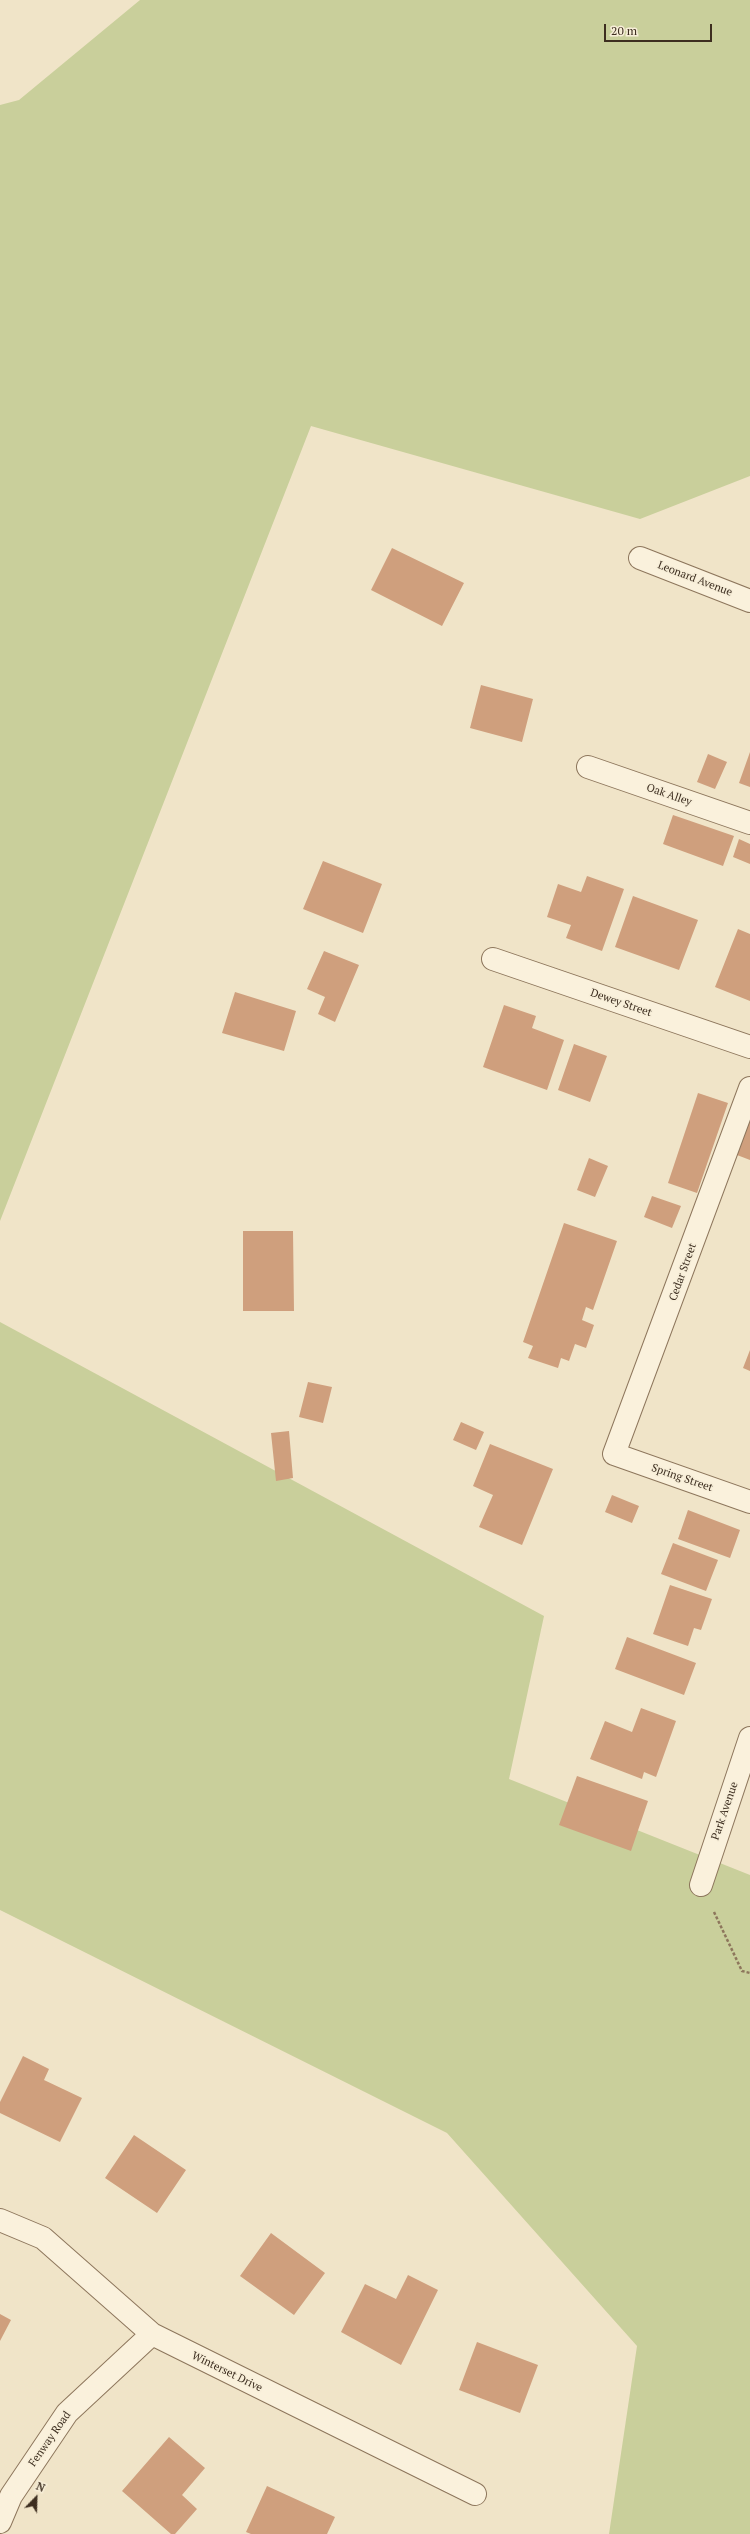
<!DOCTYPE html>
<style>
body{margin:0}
#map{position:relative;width:750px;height:2534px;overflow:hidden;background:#f0e4c8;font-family:"PT Serif",serif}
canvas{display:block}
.north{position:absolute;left:16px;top:2478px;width:40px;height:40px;-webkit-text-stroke:3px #f7eed8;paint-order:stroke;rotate:23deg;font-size:11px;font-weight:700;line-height:16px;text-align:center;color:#3d2e20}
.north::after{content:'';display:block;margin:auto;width:14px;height:18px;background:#3d2e20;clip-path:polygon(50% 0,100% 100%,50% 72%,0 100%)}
.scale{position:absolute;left:604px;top:24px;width:108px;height:18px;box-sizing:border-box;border:2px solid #3d2e20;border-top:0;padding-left:5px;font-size:12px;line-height:14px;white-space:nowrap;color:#3d2e20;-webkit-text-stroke:3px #f7eed8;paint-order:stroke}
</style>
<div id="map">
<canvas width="750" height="2534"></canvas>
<div class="north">N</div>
<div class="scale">20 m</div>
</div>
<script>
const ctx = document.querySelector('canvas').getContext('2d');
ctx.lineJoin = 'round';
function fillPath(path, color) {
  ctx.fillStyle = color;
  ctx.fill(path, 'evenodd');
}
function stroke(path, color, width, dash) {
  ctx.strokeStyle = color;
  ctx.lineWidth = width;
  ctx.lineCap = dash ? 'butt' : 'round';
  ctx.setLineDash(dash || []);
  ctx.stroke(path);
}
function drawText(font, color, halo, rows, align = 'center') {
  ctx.font = font + ' "PT Serif",serif';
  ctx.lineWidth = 3;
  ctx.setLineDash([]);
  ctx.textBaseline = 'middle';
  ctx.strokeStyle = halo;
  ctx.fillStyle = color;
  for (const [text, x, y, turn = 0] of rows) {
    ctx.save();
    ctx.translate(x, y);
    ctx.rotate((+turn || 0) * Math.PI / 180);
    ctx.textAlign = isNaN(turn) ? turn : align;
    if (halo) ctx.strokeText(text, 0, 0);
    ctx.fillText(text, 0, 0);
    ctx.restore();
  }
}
fillPath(new Path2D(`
 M 140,0 L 750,0 L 750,476 L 640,519 L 311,426 L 0,1221 L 0,105 L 19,100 Z
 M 0,1322 L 544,1616 L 509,1779 L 750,1875 L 750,2534 L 609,2534 L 637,2346 L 447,2133 L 0,1910 Z`), '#c9cf9b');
fillPath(new Path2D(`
 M 392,548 L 464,583 L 442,626 L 371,590 Z
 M 481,685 L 533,699 L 522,742 L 470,728 Z
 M 750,752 L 750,787 L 739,783 Z
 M 708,754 L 727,762 L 715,789 L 697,782 Z
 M 673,815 L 734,836 L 723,866 L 663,844 Z
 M 739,839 L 750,844 L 750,864 L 733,857 Z
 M 323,861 L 382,884 L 363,933 L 303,909 Z
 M 587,876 L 624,889 L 602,951 L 566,938 L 571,925 L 547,917 L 558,884 L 581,892 Z
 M 633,896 L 698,920 L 679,970 L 615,947 Z
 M 738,929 L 750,934 L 750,1001 L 715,987 Z
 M 324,951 L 359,965 L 335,1022 L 318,1014 L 325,997 L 307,989 Z
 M 235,992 L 296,1011 L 284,1051 L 222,1033 Z
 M 504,1005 L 536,1016 L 532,1028 L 564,1040 L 547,1090 L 483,1067 Z
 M 574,1044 L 607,1056 L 590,1102 L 558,1090 Z
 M 698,1093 L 728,1103 L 697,1193 L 668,1183 Z
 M 750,1120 L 750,1160 L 737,1155 Z
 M 589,1158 L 608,1166 L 595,1197 L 577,1190 Z
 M 652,1196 L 681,1206 L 672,1228 L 644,1217 Z
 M 564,1223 L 617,1241 L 593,1310 L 586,1307 L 582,1320 L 594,1325 L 586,1348 L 575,1344 L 569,1361 L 561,1358 L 558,1368 L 528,1358 L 533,1346 L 523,1342 Z
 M 243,1231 L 293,1231 L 294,1311 L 243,1311 Z
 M 750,1350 L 750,1371 L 743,1368 Z
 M 308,1382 L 332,1387 L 323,1423 L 299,1417 Z
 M 461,1422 L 484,1432 L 476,1450 L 453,1440 Z
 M 289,1431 L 293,1478 L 276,1481 L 271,1433 Z
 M 490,1444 L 553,1469 L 522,1545 L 479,1527 L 493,1495 L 473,1486 Z
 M 612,1495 L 639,1506 L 632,1523 L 605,1512 Z
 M 688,1510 L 740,1530 L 730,1558 L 678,1539 Z
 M 673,1543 L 718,1560 L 706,1591 L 661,1574 Z
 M 670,1585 L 712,1599 L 701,1630 L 694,1628 L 688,1646 L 653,1634 Z
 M 627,1637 L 696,1663 L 684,1695 L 615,1669 Z
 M 641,1708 L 676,1721 L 656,1777 L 644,1772 L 642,1779 L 590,1759 L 605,1721 L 632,1732 Z
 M 577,1776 L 648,1801 L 631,1851 L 559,1825 Z
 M 23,2056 L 49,2069 L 44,2080 L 82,2098 L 60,2142 L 0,2113 L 0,2102 Z
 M 134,2135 L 186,2170 L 157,2213 L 105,2178 Z
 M 271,2233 L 325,2273 L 294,2315 L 240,2276 Z
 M 408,2275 L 438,2290 L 401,2365 L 341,2332 L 365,2284 L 396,2299 Z
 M 0,2314 L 11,2320 L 0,2341 Z
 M 477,2342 L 538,2365 L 520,2413 L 459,2390 Z
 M 169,2437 L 205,2468 L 182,2495 L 197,2509 L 175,2534 L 171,2534 L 122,2491 Z
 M 267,2486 L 335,2517 L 327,2534 L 251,2534 L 246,2532 Z`), '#cf9f7d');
const minor = new Path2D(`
 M 640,558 L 750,601
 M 588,767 L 750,823
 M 493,959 L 750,1047
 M 750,1088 L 614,1454 L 750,1502
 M 701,1885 L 750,1738
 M 0,2220 L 43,2238 L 152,2334 L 475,2494
 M 0,2522 L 11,2496 L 67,2413 L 152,2334`);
stroke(minor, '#8d765c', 24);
stroke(new Path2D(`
 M 714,1912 L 742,1971 L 750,1973`), '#8d765c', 2.5, [3, 2]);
stroke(minor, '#faf1dc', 22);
drawText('11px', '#3d2e20', '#f7eed8', [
 ["Leonard Avenue",695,579,21],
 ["Oak Alley",669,795,19],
 ["Dewey Street",621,1003,19],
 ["Cedar Street",683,1272,-70],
 ["Spring Street",682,1478,19],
 ["Park Avenue",725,1811,-71],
 ["Winterset Drive",227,2372,26],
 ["Fenway Road",50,2439,-55]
]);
</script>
